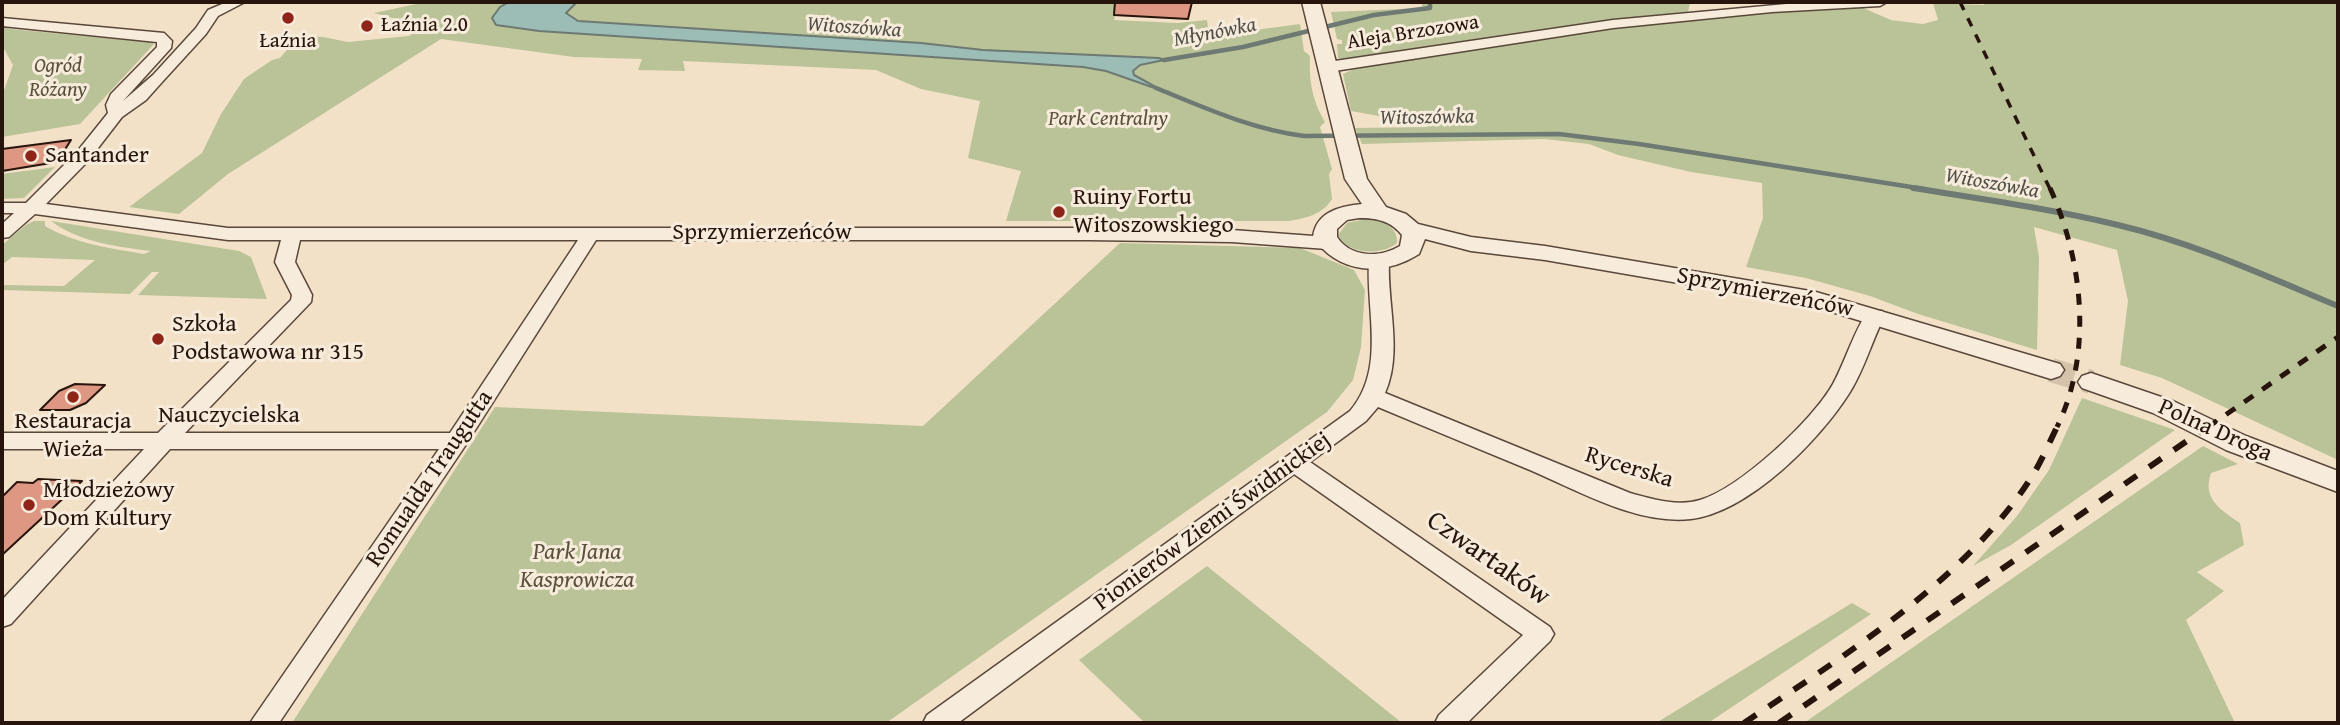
<!DOCTYPE html>
<meta charset="utf-8">
<style>
body{margin:0}
#map{position:relative;width:2340px;height:725px;overflow:hidden;background:#f3e1c7;font-family:"Gentium Book Plus",serif}
canvas{display:block}
.frame{position:absolute;inset:0;border:4px solid #27140c;pointer-events:none}
</style>
<div id="map">
<canvas width="2340" height="725"></canvas>
<div class="frame"></div>
</div>
<script>
const ctx = document.querySelector('canvas').getContext('2d');
ctx.lineJoin = 'round';
function fillPath(path, color) {
  ctx.fillStyle = color;
  ctx.fill(path, 'evenodd');
}
function stroke(path, color, width, dash) {
  ctx.strokeStyle = color;
  ctx.lineWidth = width;
  ctx.lineCap = dash ? 'butt' : 'round';
  ctx.setLineDash(dash || []);
  ctx.stroke(path);
}
function drawText(font, color, halo, rows, align = 'center') {
  ctx.font = font + ' "Gentium Book Plus",serif';
  ctx.lineWidth = 6;
  ctx.setLineDash([]);
  ctx.textBaseline = 'middle';
  ctx.strokeStyle = halo;
  ctx.fillStyle = color;
  for (const [text, x, y, turn = 0] of rows) {
    ctx.save();
    ctx.translate(x, y);
    ctx.rotate((+turn || 0) * Math.PI / 180);
    ctx.textAlign = isNaN(turn) ? turn : align;
    if (halo) ctx.strokeText(text, 0, 0);
    ctx.fillText(text, 0, 0);
    ctx.restore();
  }
}
fillPath(new Path2D(`
 M 426,2 L 1118,2 L 1114,20 L 1178,23 L 1207,20 L 1208,27 L 1255,30 L 1300,24 L 1304,51 L 1310,56 C 1309,81 1312,100 1325,122 L 1320,127 L 1332,169 L 1329,174 L 1332,199 C 1322,215 1306,218 1289,221 L 1006,221 L 1021,171 L 968,158 L 980,101 L 921,89 L 876,70 L 683,61 L 685,71 L 638,70 L 642,59 L 574,57 L 441,39 L 228,174 L 179,214 L 129,207 L 202,153 L 221,114 L 244,79 L 272,60 L 280,58 L 299,36 L 323,37 L 348,42 L 409,36 L 422,26 L 374,13 Z
 M 1421,2 L 1690,2 L 1688,13 C 1609,17 1531,32 1454,45 C 1426,49 1363,66 1338,58 L 1337,44 L 1342,44 L 1342,40 L 1337,39 L 1331,12 L 1423,8 Z
 M 1984,2 L 2338,2 L 2338,460 L 2162,378 L 2120,365 L 2128,301 L 2117,250 L 2034,227 L 2039,257 L 2037,350 L 1918,314 L 1870,296 L 1806,278 L 1746,267 L 1763,218 L 1762,183 L 1691,172 L 1618,155 L 1589,144 L 1544,139 L 1362,144 L 1355,128 L 1428,127 L 1424,121 L 1395,119 L 1351,111 L 1343,74 L 1363,65 L 1618,26 L 1774,11 L 1861,7 L 1891,20 L 1923,24 L 1938,20 L 1933,3 L 1984,5 Z
 M 2,25 L 10,29 L 137,41 L 144,39 L 154,44 L 80,124 L 2,137 L 2,96 L 13,65 L 2,45 Z
 M 55,167 L 24,198 L 2,199 L 2,174 Z
 M 1366,219 C 1381,221 1398,225 1397,243 C 1381,256 1348,255 1338,235 L 1347,223 Z
 M 34,221 L 45,221 L 45,226 C 76,244 110,248 144,254 L 151,251 C 118,247 79,242 51,221 L 239,251 L 251,257 L 267,299 L 138,295 L 159,272 L 152,272 L 130,294 L 2,290 L 2,285 L 64,286 L 95,260 L 12,257 L 2,265 L 2,245 L 26,225 Z
 M 1120,243 L 1300,248 L 1354,270 L 1365,290 L 1361,347 L 1353,380 L 1327,412 L 886,723 L 292,723 L 495,407 L 923,426 Z
 M 2082,398 L 2175,430 L 2011,545 L 1973,566 L 2017,516 L 2049,470 Z
 M 2203,446 L 2238,464 L 2211,473 C 2202,499 2220,509 2240,523 L 2244,545 L 2197,572 L 2224,591 L 2186,620 L 2235,723 L 1804,723 Z
 M 1207,566 L 1402,723 L 1145,723 L 1079,660 Z
 M 1852,603 L 1871,614 L 1708,723 L 1656,723 Z`), '#b9c397');
const water = new Path2D(`
 M 509,2 L 577,2 L 566,13 L 578,21 L 921,43 L 983,50 L 1159,58 L 1164,60 L 1140,65 L 1133,71 L 1134,75 L 1163,91 L 1106,71 L 1083,67 L 539,31 L 496,25 L 492,18 L 500,7 Z`);
fillPath(water, '#9bbdb6');
stroke(water, '#6d7972', 2);
stroke(new Path2D(`
 M 1164,60 L 1243,47 L 1374,15 L 1430,8 L 1430,2
 M 1156,88 C 1205,108 1251,129 1304,136 L 1559,134 L 1639,144 L 1924,189`), '#6d7972', 4.5);
stroke(new Path2D(`
 M 1913,188 C 1982,199 2051,209 2118,225 C 2194,243 2266,276 2338,306`), '#6d7972', 6);
const building = new Path2D(`
 M 1115,2 L 1192,2 L 1188,19 L 1114,15 Z
 M 71,140 L 57,162 L 2,171 L 2,149 Z
 M 75,384 L 105,385 L 86,403 L 70,410 L 40,410 L 59,391 Z
 M 38,479 L 82,481 L 2,555 L 2,497 L 17,482 L 33,483 Z`);
fillPath(building, '#dd9783');
stroke(building, '#27140c', 2);
stroke(new Path2D(`
 M 2051,370 L 2091,382`), '#d4c2ab', 24, [24, 12]);
const minor = new Path2D(`
 M 227,2 L 245,2 L 218,16 L 206,34 L 163,81 L 146,100 L 122,117 L 88,161 L 46,204 L 228,228 L 1088,228 L 1232,230 L 1327,237 L 1336,243 L 1327,249 L 1232,242 L 1088,240 L 596,240 L 465,446 L 279,723 L 250,723 L 439,449 L 170,449 L 11,624 L 2,627 L 2,600 L 144,449 L 2,449 L 2,433 L 158,433 L 291,300 L 292,295 L 275,262 L 281,240 L 228,240 L 35,214 L 9,237 L 2,238 L 2,224 L 14,213 L 2,213 L 2,203 L 26,203 L 76,153 L 108,113 L 106,105 L 111,94 L 157,47 L 157,42 L 2,26 L 2,18 L 164,33 L 172,41 L 171,48 L 123,101 L 153,75 L 196,28 L 208,10 ZM 300,240 L 578,240 L 450,433 L 185,433 L 311,302 L 312,295 L 295,262 Z
 M 1808,2 L 1887,2 L 1880,6 L 1772,12 L 1613,28 L 1328,72 L 1320,67 L 1328,62 L 1613,20 Z
 M 1379,256 L 1389,262 C 1387,304 1403,353 1385,393 L 1630,493 C 1652,499 1678,507 1700,500 C 1740,488 1813,420 1833,384 C 1846,360 1853,333 1868,311 L 1882,311 L 1885,315 C 1872,340 1865,368 1850,392 C 1820,440 1749,512 1691,519 C 1637,525 1579,491 1530,470 C 1479,449 1428,428 1378,407 L 1366,421 L 1310,462 L 1550,627 L 1554,634 L 1550,641 L 1467,723 L 1435,723 L 1439,715 L 1523,635 L 1294,474 L 958,723 L 923,723 L 927,715 L 1350,411 C 1386,369 1366,312 1369,262 Z`);
const tertiary = new Path2D(`
 M 1302,2 L 1320,2 L 1367,179 L 1386,207 L 1406,214 L 1418,224 L 1471,237 L 1545,246 L 1816,292 L 2060,364 L 2064,370 L 2060,376 L 2051,379 L 1812,306 L 1545,260 L 1471,251 L 1425,239 L 1419,254 C 1383,277 1338,274 1313,237 C 1316,212 1340,206 1362,204 L 1345,179 ZM 1359,218 C 1377,218 1391,221 1402,235 L 1400,246 C 1380,258 1351,258 1337,237 L 1337,229 L 1347,220 Z
 M 2091,373 L 2173,401 L 2246,436 L 2338,471 L 2338,492 L 2226,450 L 2153,413 L 2082,388 L 2078,382 L 2082,376 Z`);
stroke(minor, '#5a473b', 3);
stroke(tertiary, '#5a473b', 3);
fillPath(minor, '#f7ecdb');
fillPath(tertiary, '#f7ecdb');
stroke(new Path2D(`
 M 1960,2 L 2050,189`), '#27140c', 3.5, [9, 9]);
stroke(new Path2D(`
 M 2050,188 C 2083,261 2093,353 2057,427
 M 2208,427 L 2338,337`), '#27140c', 5, [11, 11]);
stroke(new Path2D(`
 M 1744,723 C 1844,656 1970,577 2034,473 C 2043,458 2050,441 2058,425
 M 1779,723 L 2210,425`), '#27140c', 6, [15, 15]);
for (const [x, y, r, color] of [
 [288,18,7,"#8f2418"],
 [367,26,7,"#8f2418"],
 [31,156,7,"#8f2418"],
 [1059,212,7,"#8f2418"],
 [158,339,7,"#8f2418"],
 [73,397,7,"#8f2418"],
 [29,505,7,"#8f2418"]
]) {
  const dot = new Path2D();
  dot.arc(x, y, r, 0, 2 * Math.PI);
  ctx.fillStyle = color;
  ctx.fill(dot);
  stroke(dot, '#f7ecdb', 2.5);
}
drawText('21px', '#27140c', '#f7ecdb', [
 ["Łaźnia 2.0",381,26],
 ["Łaźnia",288,42,"center"]
], 'left');
drawText('italic 21px', '#504f48', '#f7ecdb', [
 ["Witoszówka",854,28,4],
 ["Młynówka",1215,33,-11],
 ["Witoszówka",1427,118,-1],
 ["Witoszówka",1992,184,10]
]);
drawText('21px', '#27140c', '#f7ecdb', [
 ["Aleja Brzozowa",1413,33,-9]
]);
drawText('italic 21px', '#5a513d', '#f7ecdb', [
 ["Ogród",58,67],
 ["Różany",58,91],
 ["Park Centralny",1108,120]
]);
drawText('24px', '#27140c', '#f7ecdb', [
 ["Santander",45,156],
 ["Ruiny Fortu",1073,198],
 ["Witoszowskiego",1073,226],
 ["Szkoła",172,325],
 ["Podstawowa nr 315",172,353],
 ["Restauracja",73,422,"center"],
 ["Wieża",73,450,"center"],
 ["Młodzieżowy",43,491],
 ["Dom Kultury",43,519]
], 'left');
drawText('24px', '#27140c', '#f7ecdb', [
 ["Sprzymierzeńców",762,233],
 ["Sprzymierzeńców",1765,293,11],
 ["Nauczycielska",229,416],
 ["Polna Droga",2215,431,24],
 ["Rycerska",1629,468,17],
 ["Romualda Traugutta",430,479,-56],
 ["Pionierów Ziemi Świdnickiej",1213,522,-36]
]);
drawText('italic 24px', '#5a513d', '#f7ecdb', [
 ["Park Jana",577,553],
 ["Kasprowicza",577,581]
]);
drawText('28px', '#27140c', '#f7ecdb', [
 ["Czwartaków",1488,559,35]
]);
</script>
